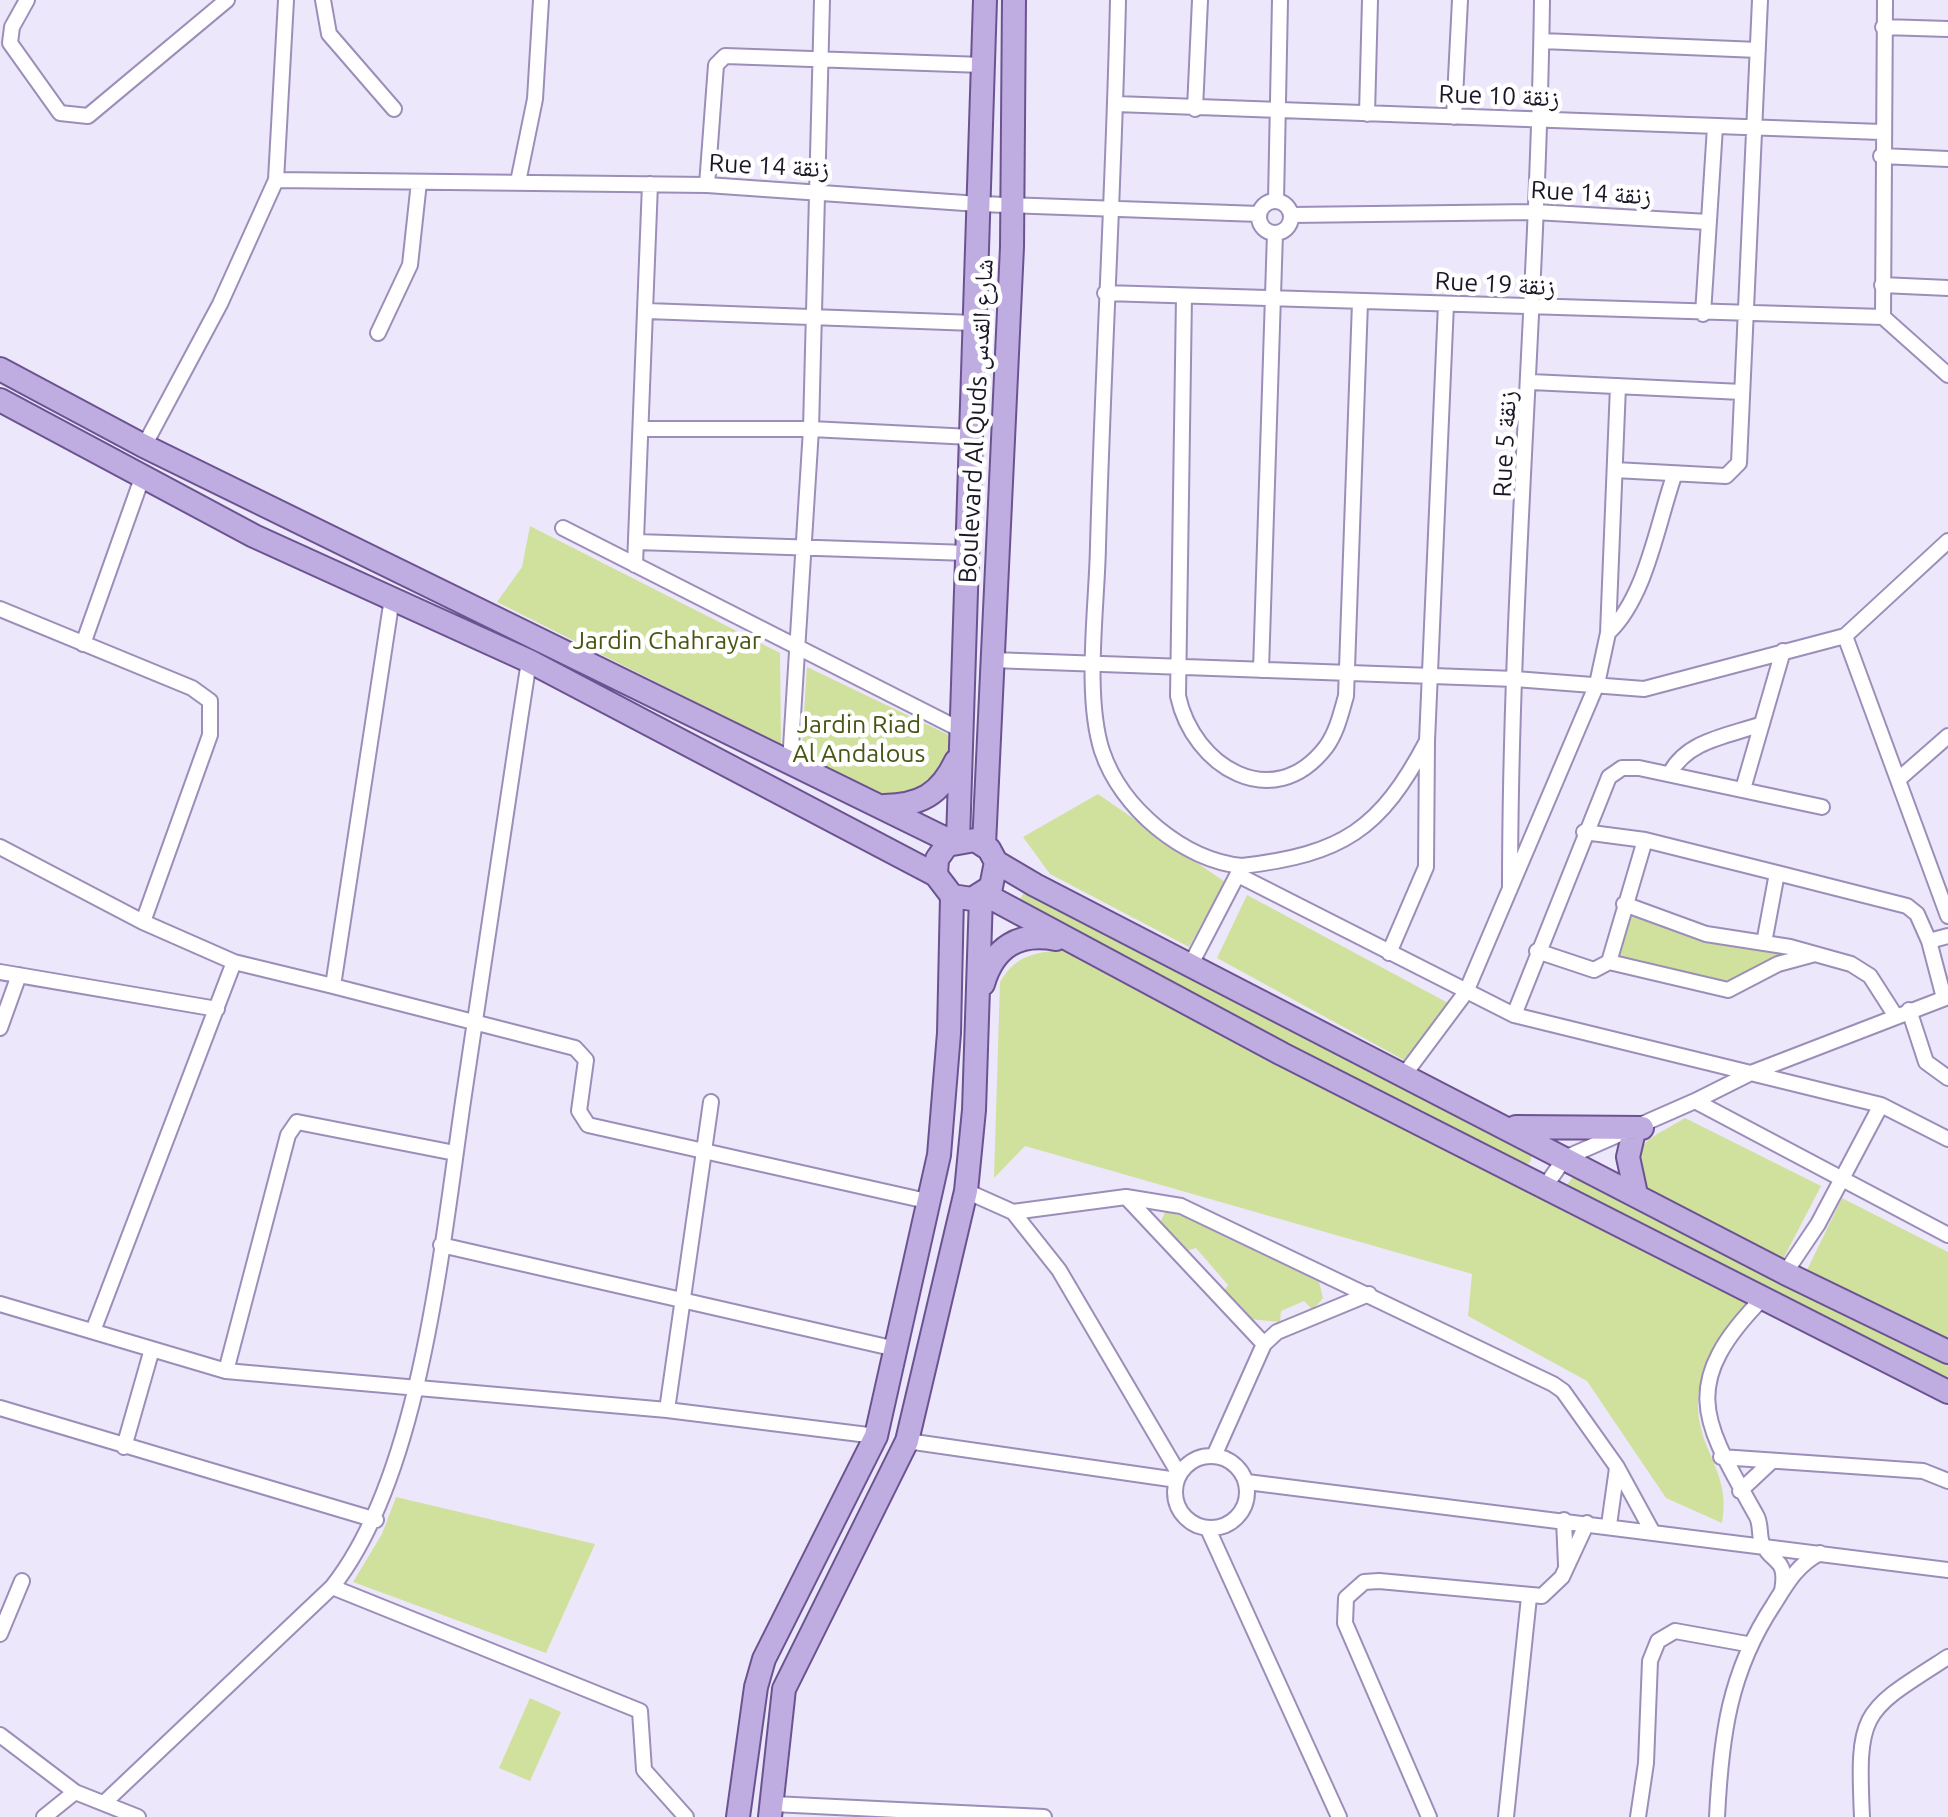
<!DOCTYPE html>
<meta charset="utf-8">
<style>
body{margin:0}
canvas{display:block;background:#ece7fa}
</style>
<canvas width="1948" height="1817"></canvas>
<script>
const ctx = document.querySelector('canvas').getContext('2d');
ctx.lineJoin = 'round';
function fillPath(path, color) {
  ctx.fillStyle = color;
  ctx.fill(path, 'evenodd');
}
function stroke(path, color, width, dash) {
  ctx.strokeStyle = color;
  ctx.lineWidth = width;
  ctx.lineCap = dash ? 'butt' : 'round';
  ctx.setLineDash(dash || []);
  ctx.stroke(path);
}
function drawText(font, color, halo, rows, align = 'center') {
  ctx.font = font + ' Ubuntu,"Noto Naskh Arabic",sans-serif';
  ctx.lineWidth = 9;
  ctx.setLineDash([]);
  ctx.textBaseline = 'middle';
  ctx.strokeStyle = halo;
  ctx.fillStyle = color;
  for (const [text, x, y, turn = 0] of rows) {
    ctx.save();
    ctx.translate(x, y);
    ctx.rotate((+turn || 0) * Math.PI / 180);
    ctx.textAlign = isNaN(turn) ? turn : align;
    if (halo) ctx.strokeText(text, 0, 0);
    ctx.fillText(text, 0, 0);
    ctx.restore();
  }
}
fillPath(new Path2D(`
 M 530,526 L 780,653 L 781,745 L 497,602 L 522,567 Z
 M 807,667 L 949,735 L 952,751 L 937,786 L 887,799 L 801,760 Z
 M 1098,794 L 1225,882 L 1189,947 L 1050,874 L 1023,837 Z
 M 1024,892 L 1532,1154 L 1530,1163 L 1517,1166 L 1018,904 Z
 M 1247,895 L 1450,1004 L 1404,1060 L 1217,958 Z
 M 1635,915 L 1779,950 L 1778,960 L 1727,986 L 1619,962 L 1615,951 L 1624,919 Z
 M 1068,949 L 1749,1304 C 1711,1351 1682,1386 1708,1449 C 1720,1477 1727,1493 1722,1523 L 1666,1498 L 1587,1381 L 1468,1316 L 1472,1274 L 1025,1146 L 994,1178 L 1000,982 C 1017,953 1037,953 1068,949 Z
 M 1685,1118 L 1821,1186 L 1782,1261 L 1640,1192 C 1631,1140 1644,1143 1685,1118 Z
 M 1576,1173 L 1948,1362 L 1948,1386 L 1566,1186 Z
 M 1842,1198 L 1948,1252 L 1948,1348 L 1806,1272 Z
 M 1165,1212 L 1196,1219 L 1318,1278 L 1323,1298 L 1313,1310 L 1304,1301 L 1281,1311 L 1280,1322 L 1249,1319 L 1223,1293 L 1228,1285 L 1196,1248 L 1186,1251 L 1161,1221 Z
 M 396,1497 L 595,1544 L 546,1653 L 353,1582 L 382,1534 Z
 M 530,1698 L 561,1712 L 530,1781 L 499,1768 Z`), '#d0e19e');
const minor = new Path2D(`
 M 27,0 L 12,27 L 10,43 L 60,113 L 88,116 L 227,0
 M 323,0 L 329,34 L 394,109
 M 1118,0 C 1114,182 1103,364 1098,546 C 1097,606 1084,695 1102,751 C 1121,808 1183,860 1242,866
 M 1883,27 L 1948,29
 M 1542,41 L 1758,50
 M 1116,104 L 1881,132
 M 1195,109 L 1200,0
 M 1367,114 L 1370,0
 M 1454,117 L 1460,0
 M 1881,156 L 1948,159
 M 276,180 L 707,185 L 979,204 L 1259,214
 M 518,182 L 535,99 L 541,0
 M 707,185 L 716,65 L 725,56 L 983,65
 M1259 217a16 16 0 1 1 32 0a16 16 0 1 1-32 0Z
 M 1276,201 L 1280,0
 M 1291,215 L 1535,212 L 1708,222
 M 1882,285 L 1948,288
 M 1105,293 L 1883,317
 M 1184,296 L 1178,696 C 1193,766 1273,816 1326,747 C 1337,732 1341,713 1346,696 L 1360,302
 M 647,311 L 974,323
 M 1703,314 L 1715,127
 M 1883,317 L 1885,0
 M 1883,317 L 1948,375
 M 378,333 L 410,265 L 419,182
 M 1531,382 L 1742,392
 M 641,429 L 811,429 L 971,437
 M 144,446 L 220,304 L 276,180 L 286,0
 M 1615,470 L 1726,476 L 1739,463 L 1760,0
 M 563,528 L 961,730
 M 637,542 L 968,553
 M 635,565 L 650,184
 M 0,609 L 192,688 L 210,701 L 210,735 L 143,922
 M 1608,633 C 1646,597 1657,525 1674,476
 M 1845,636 L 1948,916
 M 83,644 L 142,478
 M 992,660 L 1515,679 L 1644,689 L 1845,636 L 1948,541
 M 1261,670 L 1275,233
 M 790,763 L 811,429 L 822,0
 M 1670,773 C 1688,740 1728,736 1762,724
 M 1900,778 L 1948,736
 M 1743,789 L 1783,651
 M 1584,832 L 1645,840 L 1777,873 L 1764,943
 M 1645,840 L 1609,962 L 1728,990 L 1778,964 L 1815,954
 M 0,847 L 143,922 L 234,962 L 333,986 L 392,598
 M 1777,873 L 1907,906 L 1917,914 L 1929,941 L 1948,936
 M 1238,875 L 1514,1015 L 1881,1105
 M 1510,889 C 1510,593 1538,296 1542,0
 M 1624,904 L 1706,934 L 1790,947 L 1851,964 L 1870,976 L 1895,1015
 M 1929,941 L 1944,998
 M 1537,951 L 1594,970 L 1609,962
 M 1389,953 L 1426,867 L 1427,741
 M 1191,964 L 1242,866 C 1343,854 1380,830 1427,741 L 1446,304
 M 0,972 L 217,1009
 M 333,986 L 575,1048 L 586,1060 L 579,1111 L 588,1125 L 931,1202
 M 1948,997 L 1751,1073 L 1695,1101 L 1948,1235
 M 1909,1010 L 1926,1062 L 1948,1078
 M 1514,1015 L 1609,777 L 1622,768 L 1639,768 L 1822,807
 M 0,1028 L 19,975
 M 1404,1075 L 1466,992 L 1597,684 L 1608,633 L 1618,386
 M 1546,1185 L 1565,1158 L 1695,1101
 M 966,1191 L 1013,1212 L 1126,1197 L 1181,1206 L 1553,1384 L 1563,1391 L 1617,1467 L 1652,1531
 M 1126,1197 L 1264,1344
 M 1013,1212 L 1059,1270 L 1179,1474
 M 441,1245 L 896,1349
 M 1785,1273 L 1818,1224 L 1881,1105 L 1948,1139
 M 1762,1299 C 1677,1386 1704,1422 1756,1515 C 1762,1524 1758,1537 1763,1545 C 1773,1564 1788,1558 1782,1591
 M 0,1304 L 226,1371 L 667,1410 L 876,1436
 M 93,1331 L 234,962
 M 226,1371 L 288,1135 L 297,1122 L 455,1153
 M 0,1408 L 376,1520
 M 667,1410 L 711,1102
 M 907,1441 L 1177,1480
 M 124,1447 L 152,1349
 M1175 1492a36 36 0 1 1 72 0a36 36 0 1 1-72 0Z
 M 1214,1456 L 1264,1344 L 1277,1332 L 1369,1294
 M 1721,1457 L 1923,1471 L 1948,1481
 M 1247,1482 L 1948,1570
 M 1740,1491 L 1771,1462
 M 1564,1520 L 1566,1565
 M 1609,1525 L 1617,1468
 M 1208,1529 L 1339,1817
 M 332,1587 L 640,1711 L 644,1770 L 686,1817
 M 0,1634 L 22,1581
 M 0,1735 L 75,1792 L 138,1817
 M 105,1802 L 332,1587 C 423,1473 443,1233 465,1088 C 486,945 507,803 529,661
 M 773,1804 L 1044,1817
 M 44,1817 L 75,1792
 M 1429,1817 L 1345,1623 L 1346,1598 L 1364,1582 L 1379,1581 L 1542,1596 L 1562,1577 L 1587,1523
 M 1506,1817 L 1529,1597
 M 1638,1817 L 1646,1763 L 1650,1661 L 1658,1641 L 1675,1631 L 1747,1644
 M 1717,1817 C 1721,1736 1729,1672 1774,1604 C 1787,1583 1797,1565 1820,1553
 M 1862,1817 C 1857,1710 1862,1712 1948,1657`);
const primary = new Path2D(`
 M 0,369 L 144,446 L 952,842
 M 0,400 L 254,536 L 529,661 L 936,875
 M 884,806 C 920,805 940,795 956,761
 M 958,840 L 985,0
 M 984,845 L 1012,247 L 1014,0
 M 996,862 L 991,887 L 972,899 L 952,896 L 936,875 L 937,859 L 947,845 L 975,840 L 989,849 L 996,862 L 1035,885 L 1785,1273 L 1948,1352
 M 984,894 L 1282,1054 L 1948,1392
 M 983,984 C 994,947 1018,932 1056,939
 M 1516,1127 L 1642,1128
 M 1634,1131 L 1628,1157 L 1636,1194
 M 738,1817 L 756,1687 L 764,1659 L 876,1436 L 939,1155 L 949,1033 L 952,896
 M 770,1817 L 784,1689 L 907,1441 L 966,1191 L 974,1110 L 981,896`);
stroke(minor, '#9c8eb9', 18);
stroke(primary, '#6b5392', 26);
stroke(minor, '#fff', 14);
stroke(primary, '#bface0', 22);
drawText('25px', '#1c1727', '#fff', [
 ["Rue 10 زنقة",1499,96,2],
 ["Rue 14 زنقة",769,166,3],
 ["Rue 14 زنقة",1591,193,3],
 ["Rue 19 زنقة",1495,284,3],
 ["Boulevard Al Quds شارع القدس",976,421,-87],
 ["Rue 5 زنقة",1505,444,-87]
]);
drawText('25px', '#495513', '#fff', [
 ["Jardin Chahrayar",667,641],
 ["Jardin Riad",859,725],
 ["Al Andalous",859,754]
]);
</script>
